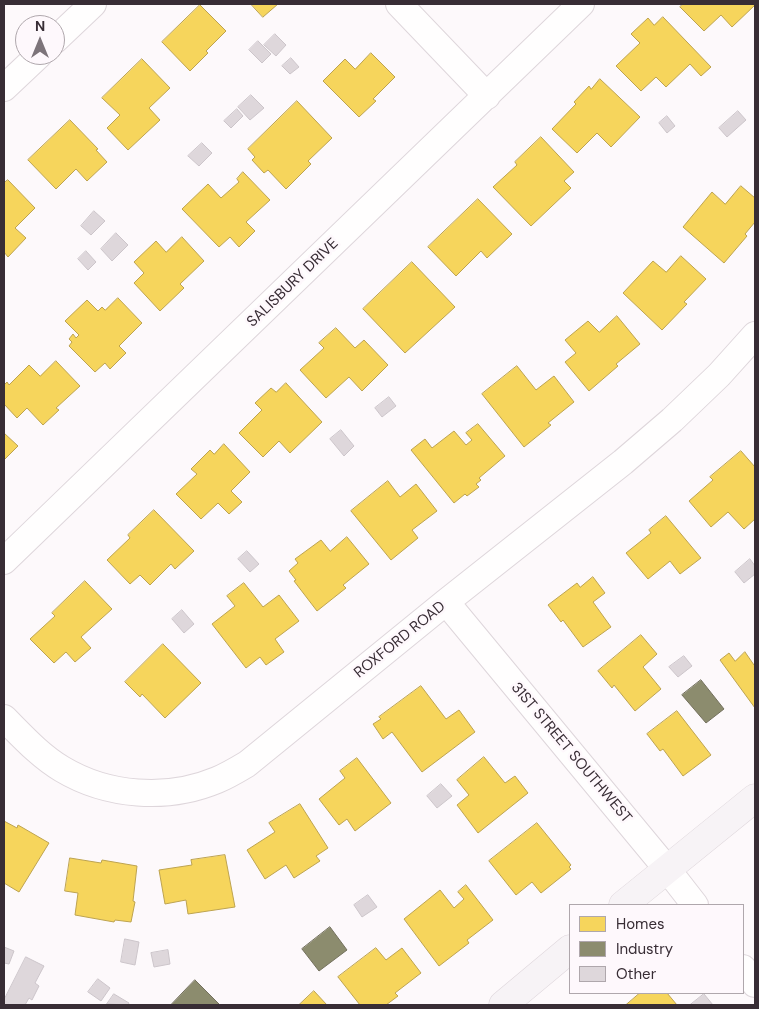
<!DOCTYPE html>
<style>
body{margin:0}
#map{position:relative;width:759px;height:1009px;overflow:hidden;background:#fdf9fb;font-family:"DM Sans",sans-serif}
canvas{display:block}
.frame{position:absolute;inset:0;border:5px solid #382d35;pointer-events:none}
.legend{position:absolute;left:569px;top:904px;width:175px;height:90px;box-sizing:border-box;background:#fef8fc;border:1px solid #afa7ac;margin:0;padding:6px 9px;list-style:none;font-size:15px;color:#382d35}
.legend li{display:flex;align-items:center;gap:10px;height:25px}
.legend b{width:25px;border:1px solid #afa7ac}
.north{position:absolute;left:15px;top:15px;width:50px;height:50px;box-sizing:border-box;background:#fef8fc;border:1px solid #afa7ac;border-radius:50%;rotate:0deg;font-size:14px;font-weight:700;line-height:20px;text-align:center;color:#382d35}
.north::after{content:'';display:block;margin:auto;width:18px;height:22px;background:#7d747a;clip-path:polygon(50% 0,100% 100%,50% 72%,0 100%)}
</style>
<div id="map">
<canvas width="759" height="1009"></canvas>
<div class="frame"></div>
<ul class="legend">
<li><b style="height:14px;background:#f6d55c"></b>Homes</li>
<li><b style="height:14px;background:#8c8c6e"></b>Industry</li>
<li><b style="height:14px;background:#ded7db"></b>Other</li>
</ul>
<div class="north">N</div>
</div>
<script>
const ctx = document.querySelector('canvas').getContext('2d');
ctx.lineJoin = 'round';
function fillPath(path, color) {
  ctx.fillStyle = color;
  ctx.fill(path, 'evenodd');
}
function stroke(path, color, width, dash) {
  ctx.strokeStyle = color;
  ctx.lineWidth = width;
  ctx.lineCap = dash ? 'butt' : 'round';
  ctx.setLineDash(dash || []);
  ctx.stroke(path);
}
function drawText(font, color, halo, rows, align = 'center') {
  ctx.font = font + ' "DM Sans",sans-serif';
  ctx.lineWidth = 5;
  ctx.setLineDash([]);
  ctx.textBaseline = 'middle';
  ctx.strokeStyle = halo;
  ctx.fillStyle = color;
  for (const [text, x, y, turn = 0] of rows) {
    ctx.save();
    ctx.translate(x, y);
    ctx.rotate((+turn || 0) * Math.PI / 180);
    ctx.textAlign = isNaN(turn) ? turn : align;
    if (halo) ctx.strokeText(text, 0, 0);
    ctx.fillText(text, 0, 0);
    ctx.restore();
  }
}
const homes = new Path2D(`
 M 251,4 L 278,4 L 263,17 Z
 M 683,4 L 755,4 L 755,5 L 732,27 L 721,15 L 704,31 L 680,7 Z
 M 200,5 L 226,31 L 206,51 L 208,53 L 190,71 L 162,42 Z
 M 663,17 L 711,67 L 701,76 L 690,64 L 666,87 L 656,77 L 641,91 L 616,66 L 640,43 L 631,34 L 648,18 L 654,25 Z
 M 371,53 L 395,77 L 373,99 L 376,101 L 359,117 L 323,81 L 345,59 L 355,69 Z
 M 142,59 L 170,88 L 149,108 L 160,120 L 128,150 L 107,128 L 120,115 L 102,98 Z
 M 600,79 L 640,117 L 611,147 L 597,133 L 577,153 L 552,129 L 576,104 L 574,102 L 589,86 L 591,89 Z
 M 297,101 L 332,138 L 308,161 L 311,164 L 286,189 L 268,170 L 264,173 L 252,160 L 255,157 L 248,149 Z
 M 70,120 L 98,149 L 96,150 L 107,162 L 87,181 L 76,169 L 56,189 L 28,160 Z
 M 541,137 L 574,172 L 564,181 L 571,188 L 531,226 L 493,187 L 517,165 L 515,162 Z
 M 243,172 L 270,200 L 246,222 L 255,231 L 239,247 L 230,237 L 219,247 L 182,209 L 208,184 L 221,198 L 239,182 L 237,179 Z
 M 8,180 L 35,208 L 15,228 L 26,238 L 8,257 L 4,252 L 4,183 Z
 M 741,186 L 755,198 L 755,222 L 745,234 L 747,236 L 724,263 L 683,227 L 712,192 L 725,204 Z
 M 478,199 L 512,234 L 487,258 L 481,251 L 456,276 L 428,247 Z
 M 182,237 L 204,261 L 180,284 L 184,288 L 160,311 L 134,283 L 144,273 L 134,262 L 156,241 L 166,252 Z
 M 681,256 L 706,279 L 684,302 L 687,304 L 662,330 L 623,293 L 653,261 L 666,272 Z
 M 412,262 L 455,307 L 405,353 L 363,309 Z
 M 118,298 L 142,323 L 119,346 L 126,353 L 110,369 L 105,363 L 95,372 L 69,346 L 72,342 L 69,339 L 73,334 L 76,338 L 79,335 L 65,321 L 87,300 L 98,311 L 102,307 L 105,310 Z
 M 617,316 L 640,344 L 616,364 L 618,366 L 589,391 L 565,362 L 576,353 L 565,340 L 588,321 L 599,332 Z
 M 336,328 L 355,348 L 364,340 L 388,365 L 362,391 L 349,377 L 326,398 L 300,370 L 324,348 L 319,343 Z
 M 56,361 L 80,386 L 56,408 L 59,410 L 43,425 L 27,408 L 17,418 L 4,404 L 4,385 L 7,382 L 9,385 L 29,365 L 40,376 Z
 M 517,366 L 536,390 L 554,376 L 574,402 L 548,423 L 551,425 L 524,447 L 482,394 Z
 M 286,383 L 322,422 L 290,453 L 279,441 L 263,457 L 239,433 L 262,410 L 255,403 L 271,388 L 276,392 Z
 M 478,424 L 505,456 L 479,478 L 481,480 L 476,484 L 479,487 L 467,496 L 465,494 L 454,503 L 411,450 L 425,439 L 432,448 L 454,431 L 466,445 L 472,440 L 466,433 Z
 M 4,433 L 18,446 L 4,460 Z
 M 224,444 L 250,472 L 231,491 L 242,502 L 229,514 L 218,503 L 201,519 L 176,494 L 197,474 L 191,469 L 210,450 L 214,454 Z
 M 741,451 L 755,467 L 755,519 L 744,529 L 728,512 L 711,527 L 689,501 L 713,480 L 710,477 Z
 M 388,481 L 400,497 L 416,484 L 437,511 L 412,530 L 418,538 L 391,560 L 351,511 Z
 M 154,510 L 194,551 L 175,569 L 171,564 L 150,585 L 140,575 L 130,584 L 107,560 L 130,538 L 128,535 Z
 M 666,516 L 701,558 L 680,574 L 670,561 L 648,579 L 626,553 L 651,533 L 649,530 Z
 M 347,537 L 369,564 L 343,585 L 346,588 L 317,611 L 294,581 L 296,580 L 289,571 L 298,563 L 295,559 L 321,540 L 330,551 Z
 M 593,577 L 605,593 L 593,602 L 611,627 L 583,647 L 563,620 L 561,622 L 548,605 L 577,583 L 580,587 Z
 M 85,581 L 112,609 L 81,637 L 91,648 L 75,662 L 66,652 L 54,663 L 30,639 L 55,616 L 52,613 Z
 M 244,583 L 263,607 L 279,595 L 299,621 L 275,639 L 284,652 L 266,665 L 260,657 L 246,668 L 212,624 L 235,606 L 227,596 Z
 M 641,635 L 657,654 L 643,667 L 661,689 L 635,711 L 614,685 L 612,688 L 598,671 Z
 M 163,644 L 201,683 L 165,718 L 142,694 L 140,697 L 125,682 Z
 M 745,652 L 754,665 L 755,664 L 755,708 L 720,660 L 729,653 L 735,661 Z
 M 421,686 L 446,719 L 459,710 L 475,732 L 422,772 L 392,732 L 383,739 L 373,724 L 381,719 L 379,717 Z
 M 677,711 L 711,755 L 683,776 L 663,749 L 660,751 L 647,734 Z
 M 484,757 L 505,783 L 515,776 L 528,793 L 478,833 L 457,805 L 469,795 L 457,780 Z
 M 357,758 L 391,803 L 355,831 L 347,819 L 339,825 L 319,799 L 345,778 L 340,771 Z
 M 300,804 L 328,848 L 316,856 L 320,861 L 294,878 L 286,865 L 265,879 L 247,850 L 275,832 L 269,823 Z
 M 4,821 L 17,828 L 18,825 L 49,843 L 19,892 L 4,883 Z
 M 537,823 L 571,865 L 569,867 L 571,869 L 541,893 L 532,882 L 516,895 L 489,861 Z
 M 225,855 L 235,907 L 188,914 L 186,900 L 165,904 L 159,870 L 192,865 L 191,860 Z
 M 70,858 L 101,863 L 102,860 L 137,866 L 133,901 L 135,902 L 131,922 L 115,920 L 114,922 L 75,915 L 78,893 L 65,891 Z
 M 466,885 L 493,920 L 467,940 L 469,943 L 439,966 L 404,919 L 440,890 L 454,908 L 464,899 L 458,892 Z
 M 376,948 L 386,960 L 402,948 L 421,973 L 395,993 L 398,996 L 386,1005 L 360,1005 L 338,977 Z
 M 314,991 L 327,1005 L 299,1005 Z
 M 640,993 L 667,993 L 677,1005 L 626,1005 Z`);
fillPath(homes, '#f6d55c');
stroke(homes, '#bda350', 1);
const industry = new Path2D(`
 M 701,680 L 724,709 L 706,723 L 682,695 Z
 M 330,927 L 347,950 L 319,971 L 302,949 Z
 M 195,980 L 220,1005 L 171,1005 Z`);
fillPath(industry, '#8c8c6e');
stroke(industry, '#73705d', 1);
const building = new Path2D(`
 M 275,34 L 286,45 L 276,56 L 264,45 Z
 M 258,41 L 271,54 L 262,63 L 249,50 Z
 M 291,58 L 299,67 L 290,74 L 282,66 Z
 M 251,95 L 264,108 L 250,120 L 238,107 Z
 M 237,109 L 243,116 L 231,128 L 224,121 Z
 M 738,111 L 746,120 L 727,137 L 719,128 Z
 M 667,116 L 675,126 L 667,133 L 659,123 Z
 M 202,143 L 212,153 L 199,166 L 188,156 Z
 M 94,211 L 105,221 L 91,235 L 81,226 Z
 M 116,233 L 128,245 L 112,261 L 101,249 Z
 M 86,251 L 96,262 L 88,270 L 78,259 Z
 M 389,397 L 396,406 L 382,417 L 375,408 Z
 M 341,430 L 354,446 L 344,456 L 330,439 Z
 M 247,551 L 259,564 L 250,572 L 238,559 Z
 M 750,559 L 755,566 L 755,574 L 744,583 L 735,572 Z
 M 182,610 L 194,624 L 184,633 L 172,619 Z
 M 684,656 L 692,666 L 678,677 L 669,667 Z
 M 441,784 L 452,796 L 437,808 L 427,796 Z
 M 368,895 L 377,907 L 362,917 L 354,905 Z
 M 125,939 L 139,942 L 135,965 L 121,962 Z
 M 4,947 L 14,951 L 9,964 L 4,963 Z
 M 168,950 L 170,964 L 154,967 L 151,953 Z
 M 26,957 L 44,966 L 35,983 L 39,986 L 32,1000 L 29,998 L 25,1005 L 4,1005 L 4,1000 Z
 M 98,979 L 110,988 L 101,1001 L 88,992 Z
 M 114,994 L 129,1003 L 128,1005 L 107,1004 Z
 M 704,994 L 713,1005 L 690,1005 Z`);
fillPath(building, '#ded7db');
stroke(building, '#ccc5ca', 1);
const street = new Path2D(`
 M 399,4 L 487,96
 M 55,40 L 93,4
 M 4,88 L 39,55
 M 4,561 L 581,4
 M 446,602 L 667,869 L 695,905
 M 4,718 C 22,736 40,756 62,769 C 107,796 167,801 217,780 C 227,776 237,770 247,764 L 446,602 L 623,462 L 672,420 L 719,375 L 755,335
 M 743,968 L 755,984`);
const secondary = new Path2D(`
 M 623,905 L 755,798
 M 503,1005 L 570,949`);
stroke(street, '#ded6db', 28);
stroke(secondary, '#ded6db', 29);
stroke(street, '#fffefe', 26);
stroke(secondary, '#f7f3f6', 28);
drawText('15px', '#382d35', '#fef8fc', [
 ["SALISBURY DRIVE",293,283,-44],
 ["ROXFORD ROAD",400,640,-39],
 ["31ST STREET SOUTHWEST",571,753,50]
]);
</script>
